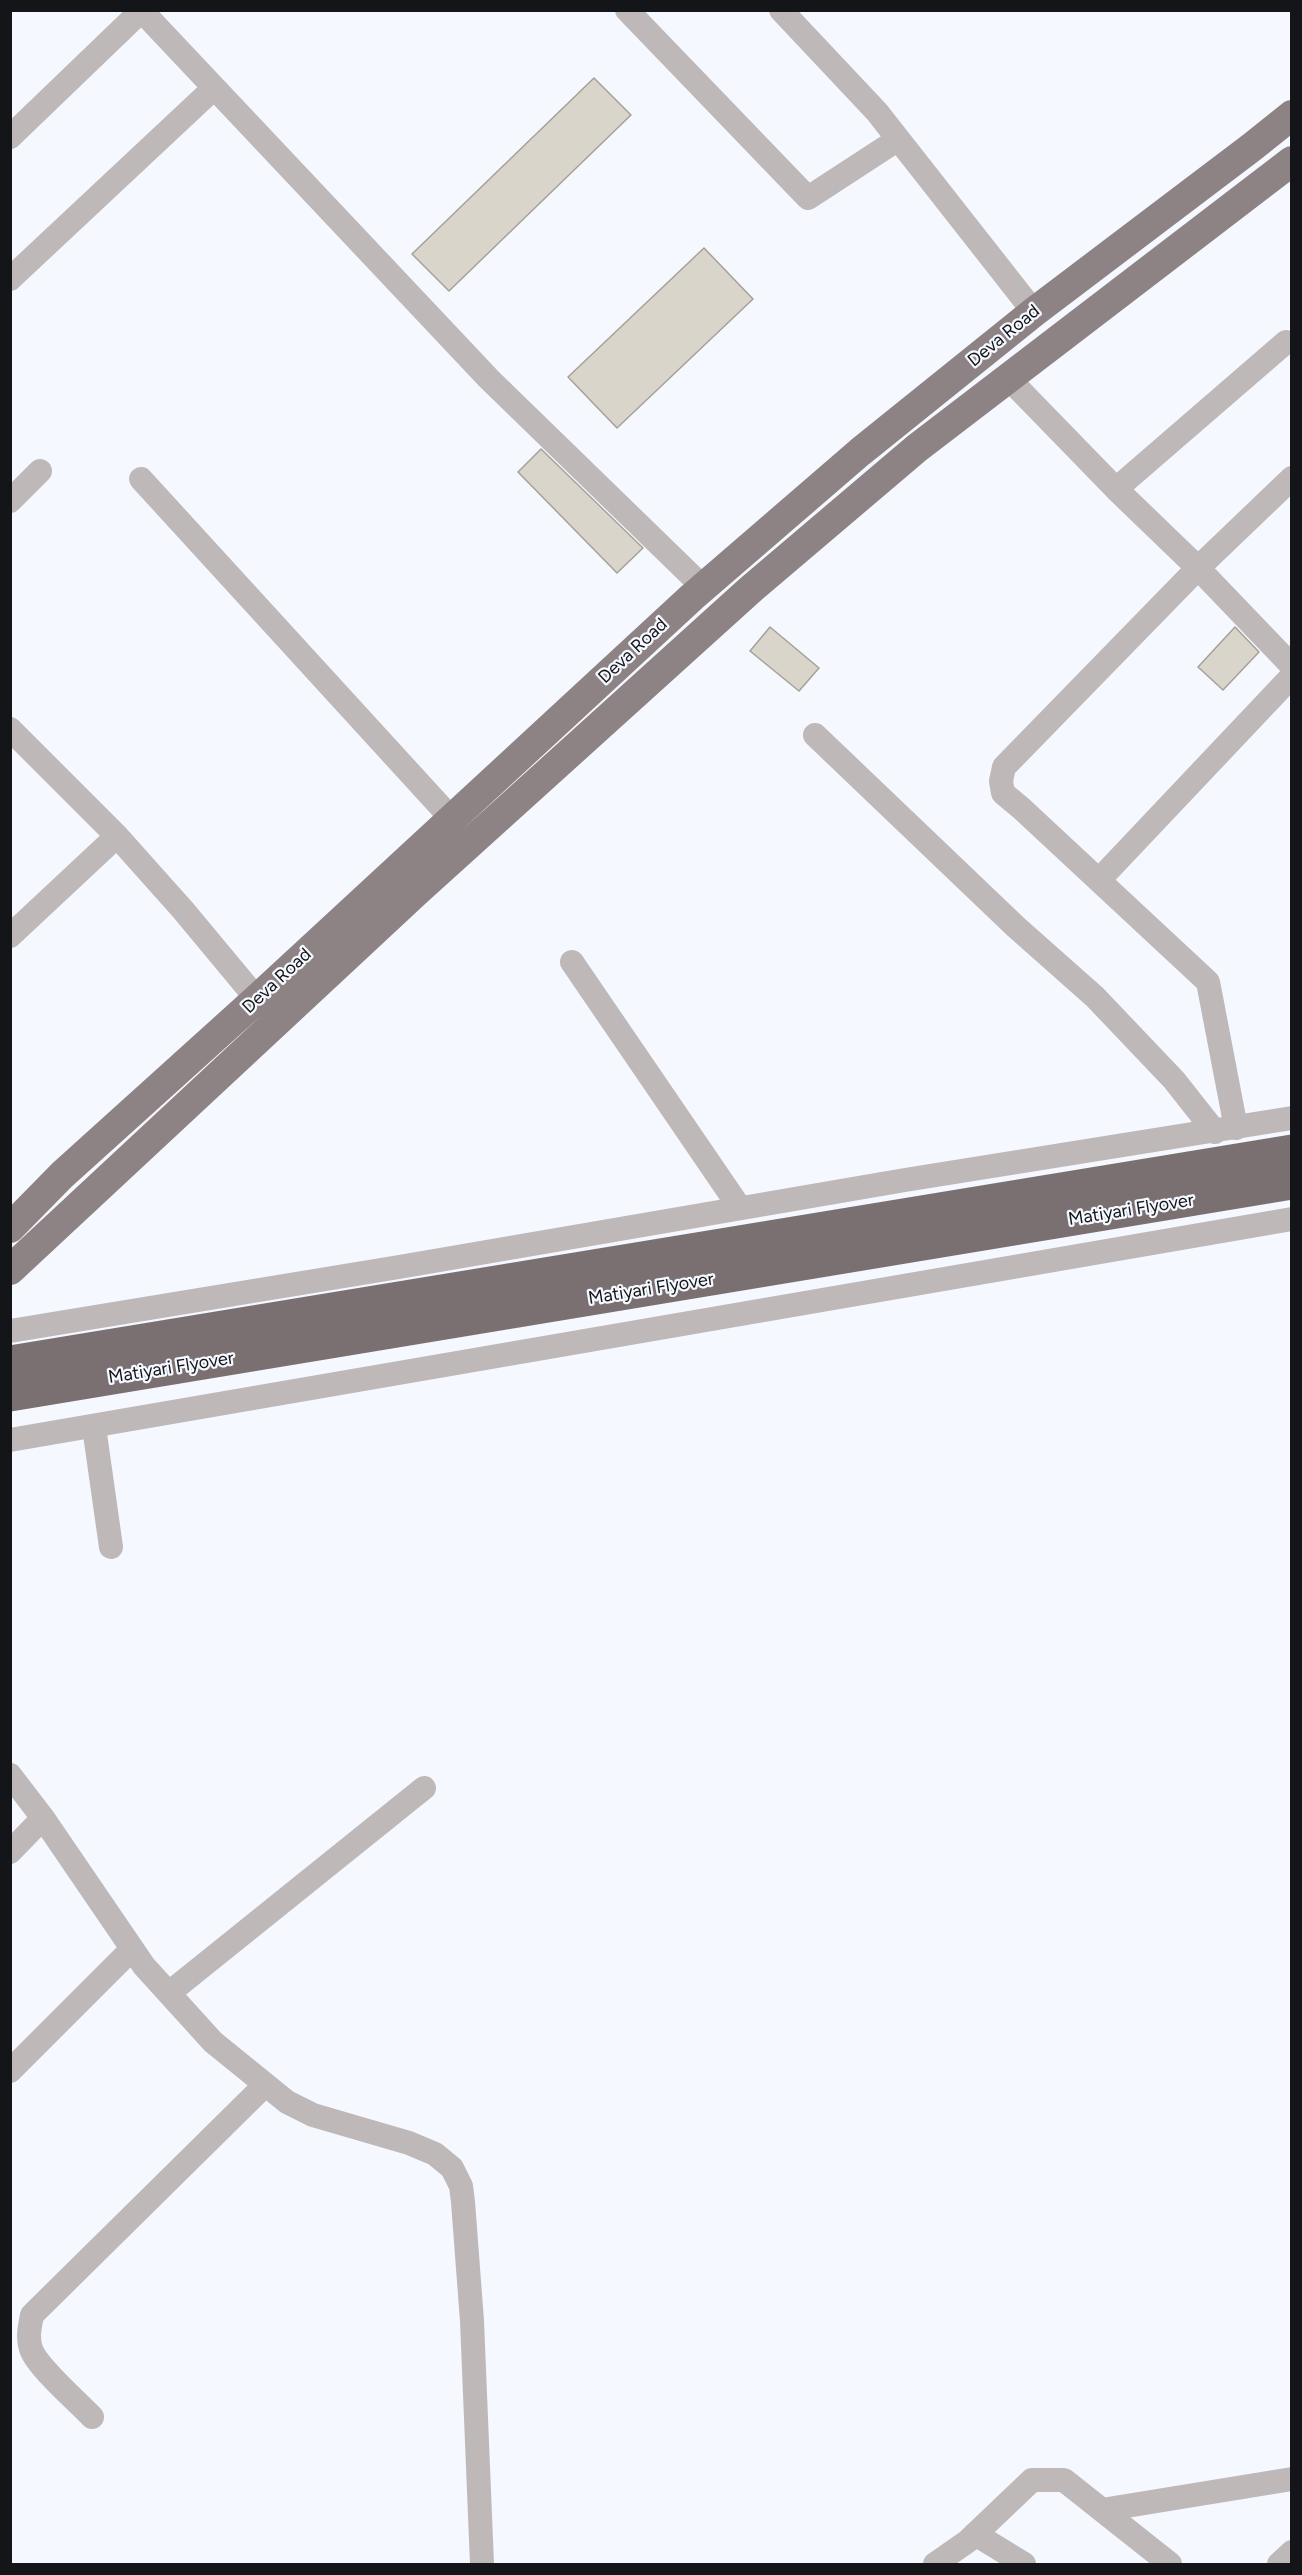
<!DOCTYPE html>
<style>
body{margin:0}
#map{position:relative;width:1302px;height:2575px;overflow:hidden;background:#f5f8fe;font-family:Figtree,sans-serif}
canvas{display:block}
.frame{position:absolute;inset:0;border:12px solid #131518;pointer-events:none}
</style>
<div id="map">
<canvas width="1302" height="2575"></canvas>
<div class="frame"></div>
</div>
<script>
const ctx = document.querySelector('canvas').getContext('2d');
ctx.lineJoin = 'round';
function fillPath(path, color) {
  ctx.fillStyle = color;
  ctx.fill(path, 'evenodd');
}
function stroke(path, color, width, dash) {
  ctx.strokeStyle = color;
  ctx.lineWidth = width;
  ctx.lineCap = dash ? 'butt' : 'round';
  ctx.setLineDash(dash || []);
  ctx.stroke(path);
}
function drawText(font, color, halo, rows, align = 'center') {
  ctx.font = font + ' Figtree,sans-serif';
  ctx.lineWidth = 4.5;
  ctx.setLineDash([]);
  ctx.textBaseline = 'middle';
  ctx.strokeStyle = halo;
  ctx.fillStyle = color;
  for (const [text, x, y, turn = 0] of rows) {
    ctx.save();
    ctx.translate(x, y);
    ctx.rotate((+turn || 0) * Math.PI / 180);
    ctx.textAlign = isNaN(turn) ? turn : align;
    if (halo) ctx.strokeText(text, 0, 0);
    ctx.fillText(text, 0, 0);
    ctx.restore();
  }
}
const building = new Path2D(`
 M 594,78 L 631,115 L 449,291 L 412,254 Z
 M 704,248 L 753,299 L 617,428 L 568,377 Z
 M 541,449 L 643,548 L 617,573 L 518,472 Z
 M 770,627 L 819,668 L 799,691 L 750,651 Z
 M 1235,627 L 1259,652 L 1223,690 L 1198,667 Z`);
fillPath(building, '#dad5cb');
stroke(building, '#a6a097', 1.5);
stroke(new Path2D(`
 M 141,10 L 489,379 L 703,587
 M 627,10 L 808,198 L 897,140
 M 781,10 L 877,112 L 1034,312
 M 10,137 L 142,10
 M 10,279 L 214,88
 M 1008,378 L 1116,489 L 1198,568 L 1004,767 L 1001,781 L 1003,793 L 1021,808 L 1208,982 L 1236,1128
 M 1292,478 L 1198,568 L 1292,666
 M 141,479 L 451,818
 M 1116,489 L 1286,342
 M 10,501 L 40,471
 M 10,729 L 117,836 L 183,910 L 257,999
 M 815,735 L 1016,927 L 1095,997 L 1174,1080 L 1215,1132
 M 1099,880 L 1292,676
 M 10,936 L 117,836
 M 572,962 L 740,1208
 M 10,1331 L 399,1267 L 905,1180 L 1292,1118
 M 94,1427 L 111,1547
 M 10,1440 L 1292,1219
 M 10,1775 L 43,1818 L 144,1966 L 213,2042 L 287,2102 L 313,2115 L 409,2143 L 435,2154 L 452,2168 L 461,2186 L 463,2202 L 472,2321 L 482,2564
 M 10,1852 L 43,1818
 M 169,1993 L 424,1788
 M 10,2071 L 132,1949
 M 92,2417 C 77,2401 37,2367 31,2349 C 27,2337 30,2326 32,2315 L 265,2085
 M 1102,2510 L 1292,2479
 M 975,2534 L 1024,2564
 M 935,2564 L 968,2541 L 1032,2480 L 1064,2480 L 1170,2564
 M 1279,2564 L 1292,2552`), '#beb8b9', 24);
stroke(new Path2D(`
 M 10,1228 L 62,1175 L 257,999 L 692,597 L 860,452 L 1034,312 L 1252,147 L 1292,115
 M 10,1270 L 417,891 L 751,589 L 917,448 L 1292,161`), '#8d8384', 30);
stroke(new Path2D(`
 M 10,1362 L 1292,1151
 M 10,1395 L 1292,1183`), '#7b7071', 33);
drawText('18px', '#131518', '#f5f8fe', [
 ["Deva Road",1004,336,-39],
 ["Deva Road",633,651,-43],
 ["Deva Road",277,981,-43],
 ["Matiyari Flyover",1131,1210,-9],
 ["Matiyari Flyover",651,1289,-9],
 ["Matiyari Flyover",171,1368,-9]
]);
</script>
